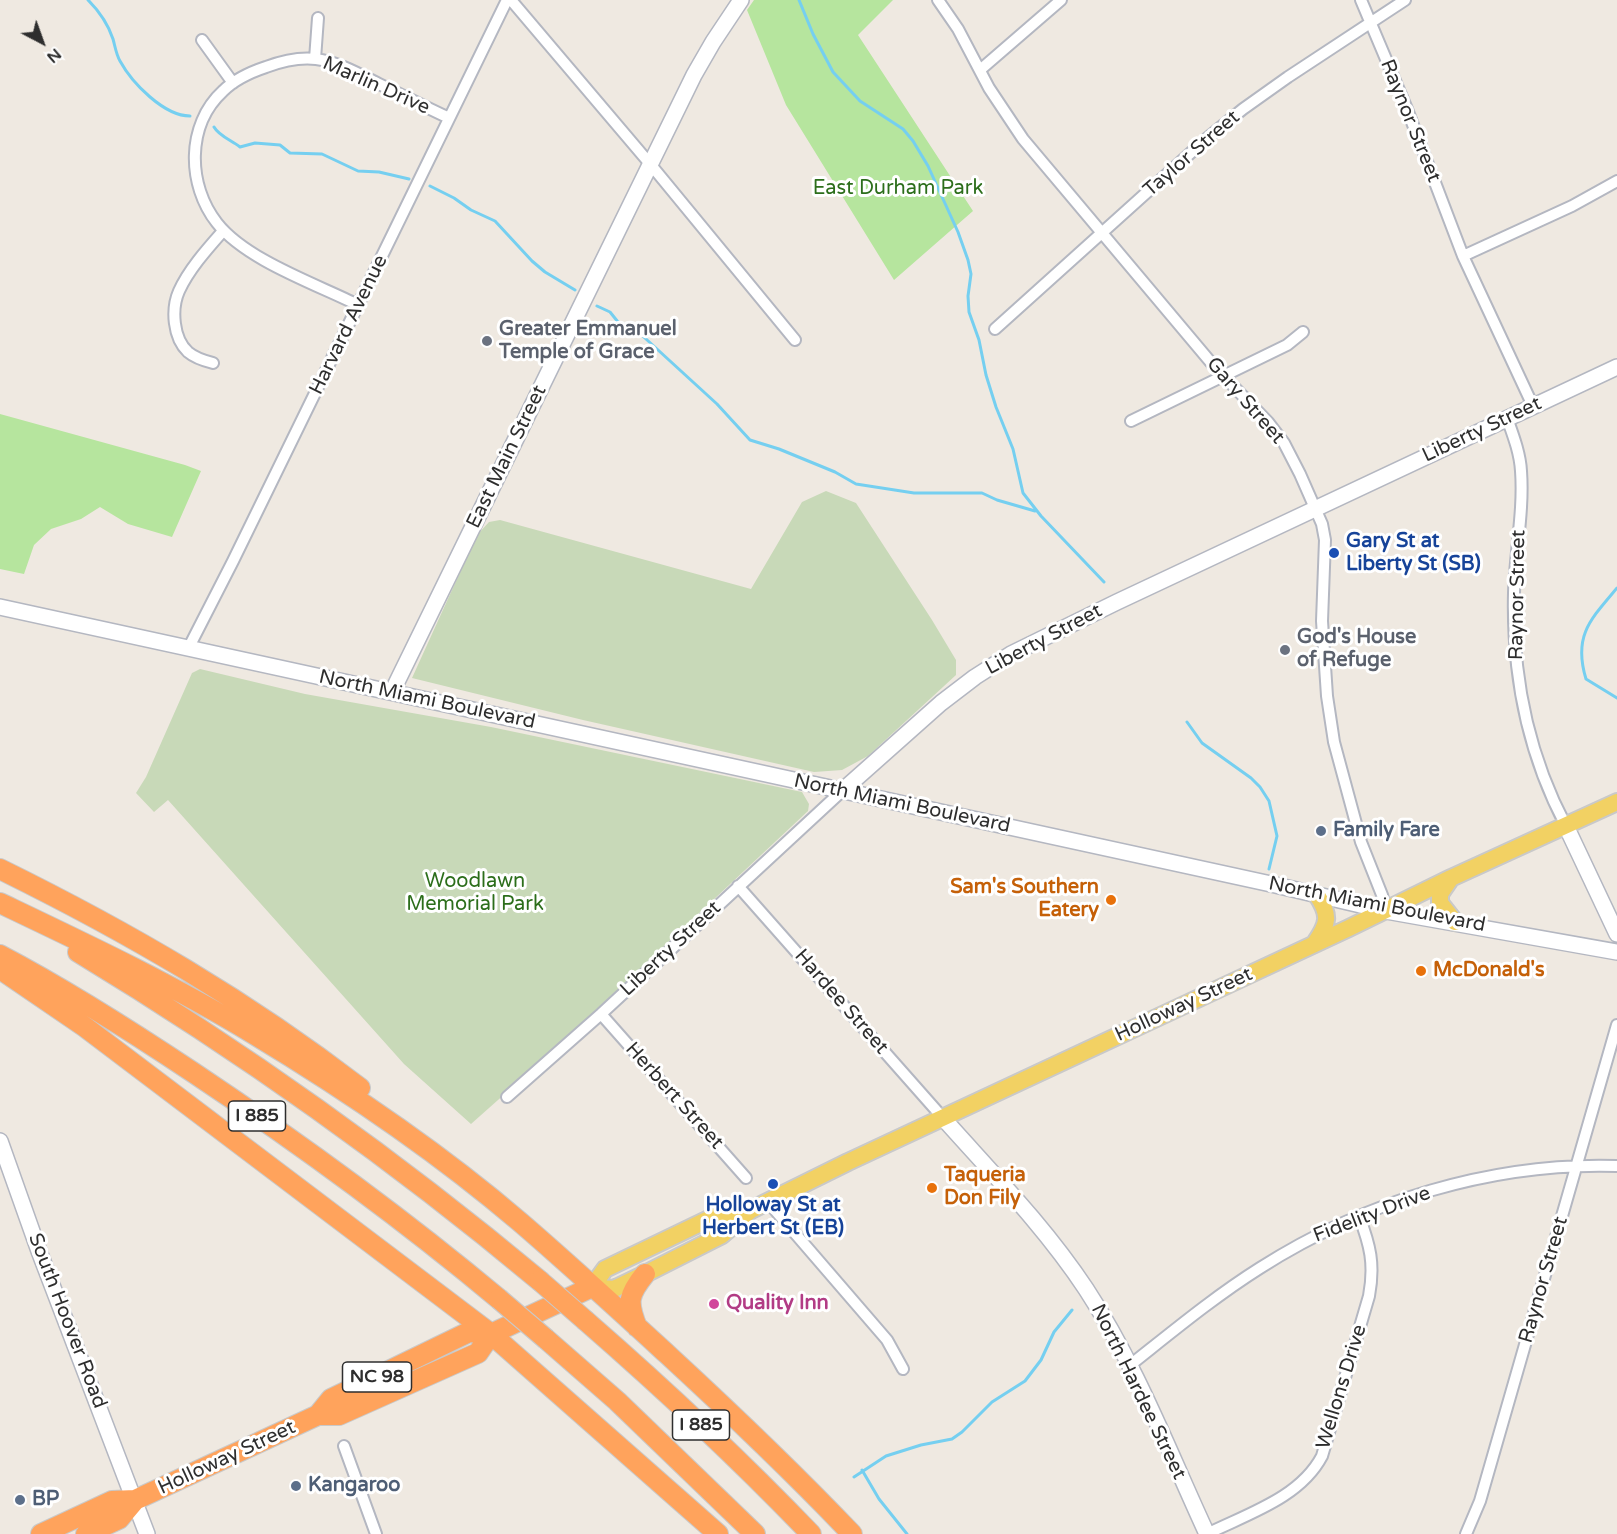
<!DOCTYPE html>
<style>
body{margin:0}
#map{position:relative;width:1617px;height:1534px;overflow:hidden;background:#efe9e1;font-family:"Varela Round",sans-serif}
canvas{display:block}
.north{position:absolute;left:12px;top:12px;width:60px;height:60px;-webkit-text-stroke:4px #fff;paint-order:stroke;rotate:139deg;font-size:16px;font-weight:700;line-height:24px;text-align:center;color:#2e2e2e}
.north::after{content:'';display:block;margin:auto;width:21px;height:27px;background:#2e2e2e;clip-path:polygon(50% 0,100% 100%,50% 72%,0 100%)}
</style>
<div id="map">
<canvas width="1617" height="1534"></canvas>
<div class="north">N</div>
</div>
<script>
const ctx = document.querySelector('canvas').getContext('2d');
ctx.lineJoin = 'round';
function fillPath(path, color) {
  ctx.fillStyle = color;
  ctx.fill(path, 'evenodd');
}
function stroke(path, color, width, dash) {
  ctx.strokeStyle = color;
  ctx.lineWidth = width;
  ctx.lineCap = dash ? 'butt' : 'round';
  ctx.setLineDash(dash || []);
  ctx.stroke(path);
}
function drawText(font, color, halo, rows, align = 'center') {
  ctx.font = font + ' "Varela Round",sans-serif';
  ctx.lineWidth = 6;
  ctx.setLineDash([]);
  ctx.textBaseline = 'middle';
  ctx.strokeStyle = halo;
  ctx.fillStyle = color;
  for (const [text, x, y, turn = 0] of rows) {
    ctx.save();
    ctx.translate(x, y);
    ctx.rotate((+turn || 0) * Math.PI / 180);
    ctx.textAlign = isNaN(turn) ? turn : align;
    if (halo) ctx.strokeText(text, 0, 0);
    ctx.fillText(text, 0, 0);
    ctx.restore();
  }
}
fillPath(new Path2D(`
 M 754,0 L 893,0 L 858,35 L 973,211 L 894,280 L 786,105 L 747,10 Z
 M 0,414 L 185,465 L 201,471 L 172,537 L 128,524 L 100,507 L 81,519 L 51,529 L 34,545 L 24,574 L 0,569 Z`), '#b6e59e');
fillPath(new Path2D(`
 M 826,491 L 856,503 L 932,620 L 956,660 L 956,675 L 868,756 L 842,770 L 814,772 L 583,720 L 412,678 L 477,535 L 489,522 L 500,520 L 751,589 L 802,502 Z
 M 200,669 L 305,694 L 491,727 L 802,792 L 809,804 L 808,811 L 534,1068 L 471,1124 L 404,1064 L 168,800 L 154,812 L 136,793 L 146,777 L 192,673 Z`), '#c8d9b8');
stroke(new Path2D(`
 M 88,0 C 99,11 108,24 113,39 C 115,46 116,54 120,61 C 132,83 164,116 190,116
 M 799,0 L 813,34 L 833,72 L 860,101 L 903,129 L 913,141 L 928,166 L 958,232 L 968,260 L 971,274 L 968,296 L 969,312 L 979,340 L 986,375 L 996,407 L 1013,449 L 1023,493 L 1041,516 L 1104,582
 M 214,127 C 219,136 231,140 240,147 L 255,143 L 280,145 L 290,153 L 322,154 L 358,171 L 379,172 L 409,179
 M 430,186 L 454,198 L 471,210 L 495,221 L 532,261 L 545,272 L 575,290
 M 597,306 L 610,312 L 618,322 L 634,328 L 717,404 L 750,440 L 779,449 L 835,472 L 856,484 L 914,493 L 982,493 L 997,500 L 1035,511
 M 1617,588 C 1590,620 1573,636 1586,679 L 1617,698
 M 1187,722 L 1202,743 L 1251,778 L 1260,787 L 1269,801 L 1277,836 L 1269,869
 M 862,1470 L 879,1499 L 907,1534
 M 854,1477 L 886,1456 L 921,1445 L 952,1439 L 962,1432 L 992,1402 L 1025,1381 L 1041,1360 L 1054,1332 L 1072,1310`), '#75cff0', 3);
const street = new Path2D(`
 M 511,0 L 651,165 L 795,340
 M 938,0 L 958,29 L 989,88 L 1023,139 L 1213,365 L 1268,422 L 1284,443 L 1300,474 L 1322,524 L 1325,540 L 1322,621 L 1327,696 L 1334,742 L 1361,842 L 1382,895 L 1386,911
 M 1361,0 L 1407,109 L 1463,256 L 1533,406
 M 202,40 L 233,83
 M 315,59 L 318,18
 M 980,70 L 1061,0
 M 1463,256 L 1572,206 L 1617,181
 M 358,305 C 316,284 246,260 217,223 C 187,185 186,125 223,91 C 235,79 251,72 266,67 C 282,61 299,57 316,59 C 338,62 359,74 379,84 C 402,95 425,107 449,118
 M 995,329 L 1205,140 L 1243,109 L 1288,77 L 1405,0
 M 213,363 C 205,361 195,358 188,352 C 173,338 171,309 179,291 C 189,269 208,248 223,231
 M 1507,418 C 1513,435 1520,453 1521,471 C 1524,511 1515,553 1514,593 C 1512,674 1528,754 1566,826
 M 1131,421 L 1287,345 L 1303,332
 M 188,649 L 233,561 L 507,0
 M 738,886 L 943,1118
 M 601,1014 L 746,1178
 M 507,1097 L 601,1014 L 842,791
 M 768,1202 L 887,1340 L 903,1369
 M 1129,1366 C 1172,1332 1214,1297 1260,1268 C 1365,1201 1493,1162 1617,1166
 M 344,1446 L 376,1534
 M 1207,1534 C 1247,1514 1300,1498 1322,1456 L 1369,1296 C 1375,1264 1370,1245 1359,1216
 M 1466,1534 L 1480,1501 L 1617,1025`);
const secondary = new Path2D(`
 M 0,607 L 1271,884 L 1386,911 L 1617,952
 M 392,692 L 694,75 L 713,42 L 741,0
 M 842,791 L 941,703 L 975,677 L 1011,654 L 1117,602 L 1617,367
 M 1566,826 L 1617,934
 M 943,1118 C 992,1173 1045,1227 1086,1289 C 1136,1365 1169,1452 1207,1534
 M 0,1141 L 39,1251 L 147,1534`);
const primary = new Path2D(`
 M 1451,878 L 1440,894 L 1440,903 L 1455,922
 M 1315,943 C 1329,923 1330,915 1317,895
 M 751,1210 L 713,1217 L 605,1269 L 592,1287 L 614,1289 L 645,1274 L 722,1235 L 751,1210 L 848,1162 L 1349,928 L 1451,878 L 1617,802`);
const highway = new Path2D(`
 M 0,869 C 128,932 247,1001 360,1088
 M 0,903 C 86,944 171,984 252,1033 C 345,1089 437,1151 520,1222 C 570,1265 619,1310 667,1354 C 731,1413 793,1472 852,1534
 M 78,952 C 240,1050 394,1159 540,1281
 M 0,955 C 67,990 131,1031 194,1073 C 299,1143 402,1218 499,1299
 M 0,969 L 85,1027 L 491,1334 L 718,1534
 M 586,1321 C 664,1389 739,1459 811,1534
 M 637,1327 C 627,1302 628,1295 645,1274
 M 546,1339 L 617,1401 L 755,1534
 M 318,1415 L 339,1415 L 478,1353 L 491,1334
 M 41,1534 L 112,1501 L 135,1500
 M 86,1534 L 119,1519 L 135,1500 L 318,1415 L 331,1399 L 469,1332 L 491,1334 L 592,1287`);
stroke(street, '#b4b7c1', 14);
stroke(secondary, '#b4b7c1', 18);
stroke(primary, '#c9c9c9', 20);
stroke(highway, '#c9c9c9', 22);
stroke(street, '#fff', 10);
stroke(secondary, '#fff', 15);
stroke(primary, '#f2d163', 16);
stroke(highway, '#ffa35c', 20);
const highwayBridge = new Path2D(`
 M 540,1281 L 586,1321
 M 499,1299 L 546,1339`);
stroke(highwayBridge, '#c9c9c9', 22, []);
stroke(highwayBridge, '#ffa35c', 20);
for (const [x, y, r, color] of [
 [487,341,6,"#6b7280"],
 [1334,553,6,"#1a4fb4"],
 [1285,650,6,"#6b7280"],
 [1321,831,6,"#5c6f8a"],
 [1111,900,6,"#e8710a"],
 [1421,971,6,"#e8710a"],
 [773,1184,6,"#1a4fb4"],
 [932,1188,6,"#e8710a"],
 [714,1304,6,"#d1479c"],
 [296,1486,6,"#5c6f8a"],
 [20,1500,6,"#5c6f8a"]
]) {
  const dot = new Path2D();
  dot.arc(x, y, r, 0, 2 * Math.PI);
  ctx.fillStyle = color;
  ctx.fill(dot);
  stroke(dot, '#fff', 2);
}
for (const [x, y, w] of [
 [257,1116,57],
 [377,1377,69],
 [701,1425,57]
]) {
  const box = new Path2D();
  box.roundRect(x - w / 2, y - 15, w, 30, 4.5);
  ctx.fillStyle = '#fff';
  ctx.fill(box);
  stroke(box, '#2e2e2e', 1.5);
}
drawText('bold 18px', '#2e2e2e', null, [
 ["I 885",257,1116],
 ["NC 98",377,1377],
 ["I 885",701,1425]
]);
drawText('20px', '#2e2e2e', '#fff', [
 ["Marlin Drive",376,86,24],
 ["Raynor Street",1410,121,68],
 ["Taylor Street",1192,154,-41],
 ["Harvard Avenue",349,325,-64],
 ["Gary Street",1245,401,49],
 ["Liberty Street",1482,430,-25],
 ["East Main Street",507,457,-64],
 ["Raynor Street",1518,595,-89],
 ["Liberty Street",1044,640,-28],
 ["North Miami Boulevard",427,700,12],
 ["North Miami Boulevard",902,804,12],
 ["North Miami Boulevard",1377,905,11],
 ["Liberty Street",671,949,-43],
 ["Hardee Street",841,1002,49],
 ["Holloway Street",1184,1005,-25],
 ["Herbert Street",674,1096,48],
 ["Fidelity Drive",1372,1215,-21],
 ["Raynor Street",1544,1280,-74],
 ["South Hoover Road",67,1321,69],
 ["Wellons Drive",1342,1387,-73],
 ["North Hardee Street",1138,1392,64],
 ["Holloway Street",227,1458,-25]
]);
drawText('20px', '#2c6e1b', '#fff', [
 ["East Durham Park",898,189],
 ["Woodlawn",475,882],
 ["Memorial Park",475,905]
]);
drawText('bold 20px', '#5b616d', '#fff', [
 ["Greater Emmanuel",499,330],
 ["Temple of Grace",499,353],
 ["God's House",1297,638],
 ["of Refuge",1297,661]
], 'left');
drawText('bold 20px', '#164399', '#fff', [
 ["Gary St at",1346,542],
 ["Liberty St (SB)",1346,565],
 ["Holloway St at",773,1206,"center"],
 ["Herbert St (EB)",773,1229,"center"]
], 'left');
drawText('bold 20px', '#4e5e75', '#fff', [
 ["Family Fare",1333,831],
 ["Kangaroo",308,1486],
 ["BP",32,1500]
], 'left');
drawText('bold 20px', '#c56008', '#fff', [
 ["Sam's Southern",1099,888,"right"],
 ["Eatery",1099,911,"right"],
 ["McDonald's",1433,971],
 ["Taqueria",944,1176],
 ["Don Fily",944,1199]
], 'left');
drawText('bold 20px', '#b23c85', '#fff', [
 ["Quality Inn",726,1304]
], 'left');
</script>
